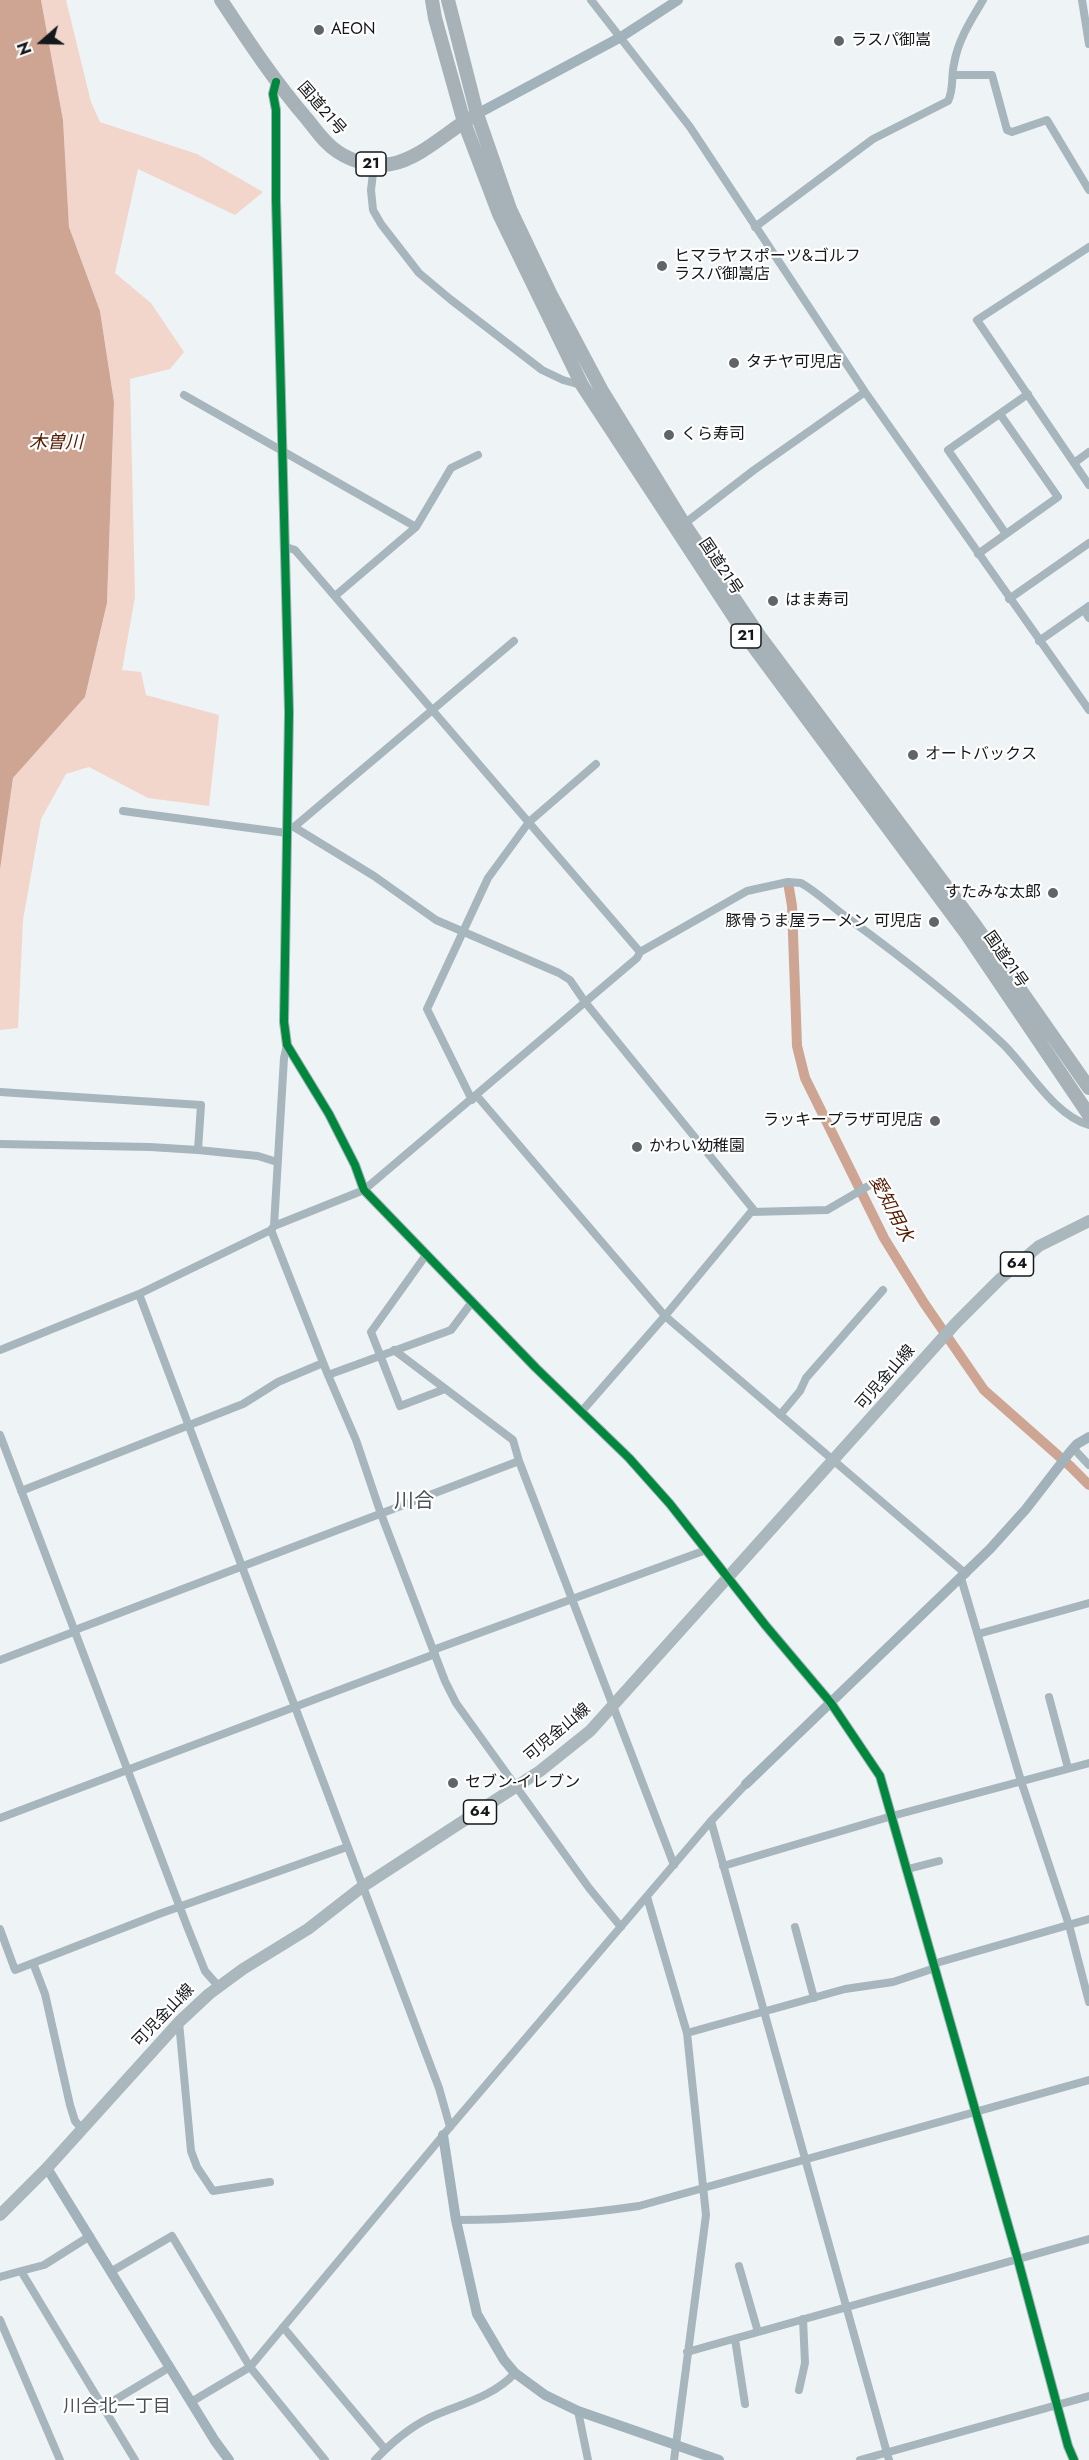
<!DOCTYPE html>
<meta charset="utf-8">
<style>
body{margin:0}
#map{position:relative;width:1089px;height:2460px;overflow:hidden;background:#eef3f6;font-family:Jost,sans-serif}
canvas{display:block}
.north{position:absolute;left:12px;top:12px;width:60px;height:60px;-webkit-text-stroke:4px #fff;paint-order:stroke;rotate:250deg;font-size:16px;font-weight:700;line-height:24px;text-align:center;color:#15181a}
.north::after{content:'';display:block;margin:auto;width:21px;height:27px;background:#15181a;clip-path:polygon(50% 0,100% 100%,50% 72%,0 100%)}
</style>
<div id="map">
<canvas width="1089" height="2460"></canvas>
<div class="north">N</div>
</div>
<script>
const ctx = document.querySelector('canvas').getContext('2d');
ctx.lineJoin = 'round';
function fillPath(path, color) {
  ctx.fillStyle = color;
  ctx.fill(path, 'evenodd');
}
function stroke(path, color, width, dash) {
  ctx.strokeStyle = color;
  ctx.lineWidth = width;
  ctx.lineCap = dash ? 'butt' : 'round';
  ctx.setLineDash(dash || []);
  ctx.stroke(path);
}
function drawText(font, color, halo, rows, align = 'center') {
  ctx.font = font + ' Jost,"Noto Sans JP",sans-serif';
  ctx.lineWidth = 4.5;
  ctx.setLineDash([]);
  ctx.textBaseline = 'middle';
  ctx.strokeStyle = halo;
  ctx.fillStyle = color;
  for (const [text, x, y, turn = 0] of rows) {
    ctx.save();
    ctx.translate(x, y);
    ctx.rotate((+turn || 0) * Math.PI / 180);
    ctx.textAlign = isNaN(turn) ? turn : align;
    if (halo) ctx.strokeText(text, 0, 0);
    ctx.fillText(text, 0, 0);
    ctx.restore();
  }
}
fillPath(new Path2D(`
 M 41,0 L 66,0 L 91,102 L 100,122 L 197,154 L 263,192 L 235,215 L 138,169 L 115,273 L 151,303 L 184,352 L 170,369 L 130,379 L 135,597 L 122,670 L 141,672 L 146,695 L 219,715 L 209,806 L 148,798 L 89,767 L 66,774 L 41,819 L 23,920 L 18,1028 L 0,1030 L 0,870 L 13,778 L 85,697 L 107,603 L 114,402 L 100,311 L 69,227 L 63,120 Z`), '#f2d6cb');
fillPath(new Path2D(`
 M 0,0 L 41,0 L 63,120 L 69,227 L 100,311 L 114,402 L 107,603 L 85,697 L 13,778 L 0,870 Z`), '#cea493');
stroke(new Path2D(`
 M 789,888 L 792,906 L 797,1046 L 805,1078 L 884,1238 L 924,1303 L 984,1390 L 1070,1466 L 1089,1485`), '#cea493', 10);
stroke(new Path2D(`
 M 591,0 L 690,127 L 865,392 L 1089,710
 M 1082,0 L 1089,44
 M 953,75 L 992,75 L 1007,130 L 1012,132 L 1047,120 L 1089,190
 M 374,165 L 371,190 L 373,210 L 381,224 L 419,273 L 450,299 L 542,370 L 563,380 L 581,385
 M 755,227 L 873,139 L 948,101 C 954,90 951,76 954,64 C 958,40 971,20 983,0
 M 1089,247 L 977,320 L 1089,485
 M 184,395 L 416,527
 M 1000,414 L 1058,497 L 1006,534
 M 1074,463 L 1089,452
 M 684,524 L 754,470 L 865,392
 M 286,547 L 295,550 L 640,952
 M 978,554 L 1006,534 L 948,450 L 1028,394
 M 335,596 L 416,527 L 451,468 L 478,455
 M 1009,599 L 1089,543
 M 1084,610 L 1089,618
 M 1039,641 L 1089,606
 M 123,811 L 287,833
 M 287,827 L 294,827 L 374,876 L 436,920 L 559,973 L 570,980 L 585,1002 L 753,1209 L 751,1212
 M 294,827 L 514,641
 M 0,1092 L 201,1105 L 198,1150 L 258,1156 L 277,1162
 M 477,1096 L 665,1316 L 966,1574
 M 472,1100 L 427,1009 L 488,878 L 529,822 L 596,764
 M 0,1144 L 150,1147 L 198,1150
 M 274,1226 L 284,1058 L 287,1045
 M 271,1230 L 328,1375 L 356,1440 L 381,1514 L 445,1681 L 456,1703 L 589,1888 L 621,1927
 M 426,1255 L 371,1332 L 400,1406 L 445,1389
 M 139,1294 L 439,2088 L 450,2127
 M 0,1350 L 139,1294 L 271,1230 L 274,1226 L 364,1190 L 637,958 L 640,952 L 747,891 L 788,882 L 801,883 C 817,892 830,905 845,916 C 900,956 955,998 1004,1045 C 1029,1070 1054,1115 1089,1125
 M 394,1350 L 513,1440 L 519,1461
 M 328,1375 L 451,1330 L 472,1302
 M 582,1411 L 665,1316 L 751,1212 L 827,1210 L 870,1185
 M 780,1415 L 800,1391 L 806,1378 L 883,1290
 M 0,1435 L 187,1926 L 205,1971 L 219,1987
 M 1073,1448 L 1089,1465
 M 21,1491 L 243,1404 L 278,1382 L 323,1363
 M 961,1578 L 1021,1781 L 1069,1925 L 1089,2002
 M 75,1630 L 519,1461 L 674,1865
 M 978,1634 L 1089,1603
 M 433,1650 L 706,1550
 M 0,1660 L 76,1631
 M 1049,1697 L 1068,1768
 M 0,1818 L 435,1654
 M 711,1821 L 889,2460
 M 723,1866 L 892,1816 L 1089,1763
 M 908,1869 L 939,1861
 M 647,1897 L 687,2033 L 706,2215 L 674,2460
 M 795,1927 L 814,1998
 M 0,1929 L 15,1970 L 159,1914 L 347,1847
 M 33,1963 L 45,1994 L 70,2105 L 75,2121 L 82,2129
 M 933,1964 L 1089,1919
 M 179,2022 L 191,2151 L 197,2167 L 213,2191 L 270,2182
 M 687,2033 L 845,1989 L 893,1982 L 935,1968
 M 456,2220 C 517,2220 577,2215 639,2206 L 1089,2080
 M 739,2266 L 758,2332
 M 21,2271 L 44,2265 L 90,2236
 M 112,2271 L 172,2236 L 250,2367 L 325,2460
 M 0,2277 L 21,2271 L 135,2460
 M 0,2320 L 60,2460
 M 283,2327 L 385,2449
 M 735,2339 L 745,2404
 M 687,2352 L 1089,2239
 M 799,2390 L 805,2363 L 803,2319
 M 191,2402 L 250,2367 L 450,2127 L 711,1821 L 746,1784
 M 103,2407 L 170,2367
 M 578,2411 L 588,2460
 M 375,2460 C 393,2441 413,2424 438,2414 C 465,2403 495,2395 515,2373
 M 860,2460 L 1089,2396`), '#a7b5bc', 8);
stroke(new Path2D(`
 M 276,82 L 273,94 L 276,110 L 276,200 L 289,712 L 284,1022 L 287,1045 L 329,1114 L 355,1165 L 364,1190 L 536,1368 L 629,1458 L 670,1504 L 766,1626 L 831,1703 L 880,1776 L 1018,2260 L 1068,2446 L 1074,2460
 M 477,114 L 621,37 L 678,0
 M 746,1784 L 990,1549 L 1026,1509 L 1070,1452 L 1077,1444 L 1089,1437
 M 443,2135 L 456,2220 L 477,2314 L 504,2360 L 515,2373 L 545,2395 L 578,2411 L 719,2460
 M 47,2168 L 215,2441 L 229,2460`), '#a2b2ba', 10);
stroke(new Path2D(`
 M 0,2215 L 47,2168 L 179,2022 L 209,1994 L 243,1969 L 308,1929 L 362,1887 L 540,1771 L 590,1731 L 956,1323 L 1000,1279 L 1039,1246 L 1089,1221`), '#aab7bd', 12);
stroke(new Path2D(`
 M 221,0 C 248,41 275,82 307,119 C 316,130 325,144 338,152 C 353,162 373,167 391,164 C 419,159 446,133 470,118
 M 432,0 L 435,18 L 464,122 L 499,214 L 582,385 L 751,643 L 966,933 L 1089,1115
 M 448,0 L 477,114 L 510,209 L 550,293 L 602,391 L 684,524 L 760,637 L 975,925 L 1089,1088`), '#a7b2b8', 14);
stroke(new Path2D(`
 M 276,82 L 273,94 L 276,110 L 276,200 L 289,712 L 284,1022 L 287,1045 L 329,1114 L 355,1165 L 364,1190 L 536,1368 L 629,1458 L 670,1504 L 766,1626 L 831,1703 L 880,1776 L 1018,2260 L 1068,2446 L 1074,2460`), '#00873e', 8);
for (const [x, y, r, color] of [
 [319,30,6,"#616567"],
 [839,41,6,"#616567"],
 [662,266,6,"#616567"],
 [734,363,6,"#616567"],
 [669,435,6,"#616567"],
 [773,601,6,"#616567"],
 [913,755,6,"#616567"],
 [1053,893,6,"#616567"],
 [934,922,6,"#616567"],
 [935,1121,6,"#616567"],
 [637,1147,6,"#616567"],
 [453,1783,6,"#616567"]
]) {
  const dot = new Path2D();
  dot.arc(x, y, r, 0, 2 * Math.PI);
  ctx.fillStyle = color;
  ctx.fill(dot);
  stroke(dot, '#fff', 2);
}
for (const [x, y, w] of [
 [371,164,30],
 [746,636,30],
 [1017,1264,33],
 [480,1812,33]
]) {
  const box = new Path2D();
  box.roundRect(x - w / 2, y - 12, w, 24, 4.5);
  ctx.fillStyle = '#fff';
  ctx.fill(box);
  stroke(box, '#15181a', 1.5);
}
drawText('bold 15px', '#15181a', null, [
 ["21",371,164],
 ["21",746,636],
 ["64",1017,1264],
 ["64",480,1812]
]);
drawText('16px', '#15181a', '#fff', [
 ["AEON",331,30],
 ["ラスパ御嵩",851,41],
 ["ヒマラヤスポーツ&ゴルフ",674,257],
 ["ラスパ御嵩店",674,275],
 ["タチヤ可児店",746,363],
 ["くら寿司",681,435],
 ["はま寿司",785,601],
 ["オートバックス",925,755],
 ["すたみな太郎",1041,893,"right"],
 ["豚骨うま屋ラーメン 可児店",922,922,"right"],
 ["ラッキープラザ可児店",923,1121,"right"],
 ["かわい幼稚園",649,1147],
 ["セブン-イレブン",465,1783]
], 'left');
drawText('16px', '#15181a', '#fff', [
 ["国道21号",321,109,49],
 ["国道21号",720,567,56],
 ["国道21号",1005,960,55],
 ["可児金山線",886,1378,-49],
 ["可児金山線",558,1733,-40],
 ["可児金山線",164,2016,-46]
]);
drawText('italic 18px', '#541a00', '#fff', [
 ["木曽川",56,444],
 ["愛知用水",890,1209,62]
]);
drawText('18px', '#485054', '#fff', [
 ["川合北一丁目",117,2408]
]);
drawText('20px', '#485054', '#fff', [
 ["川合",414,1502]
]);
</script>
